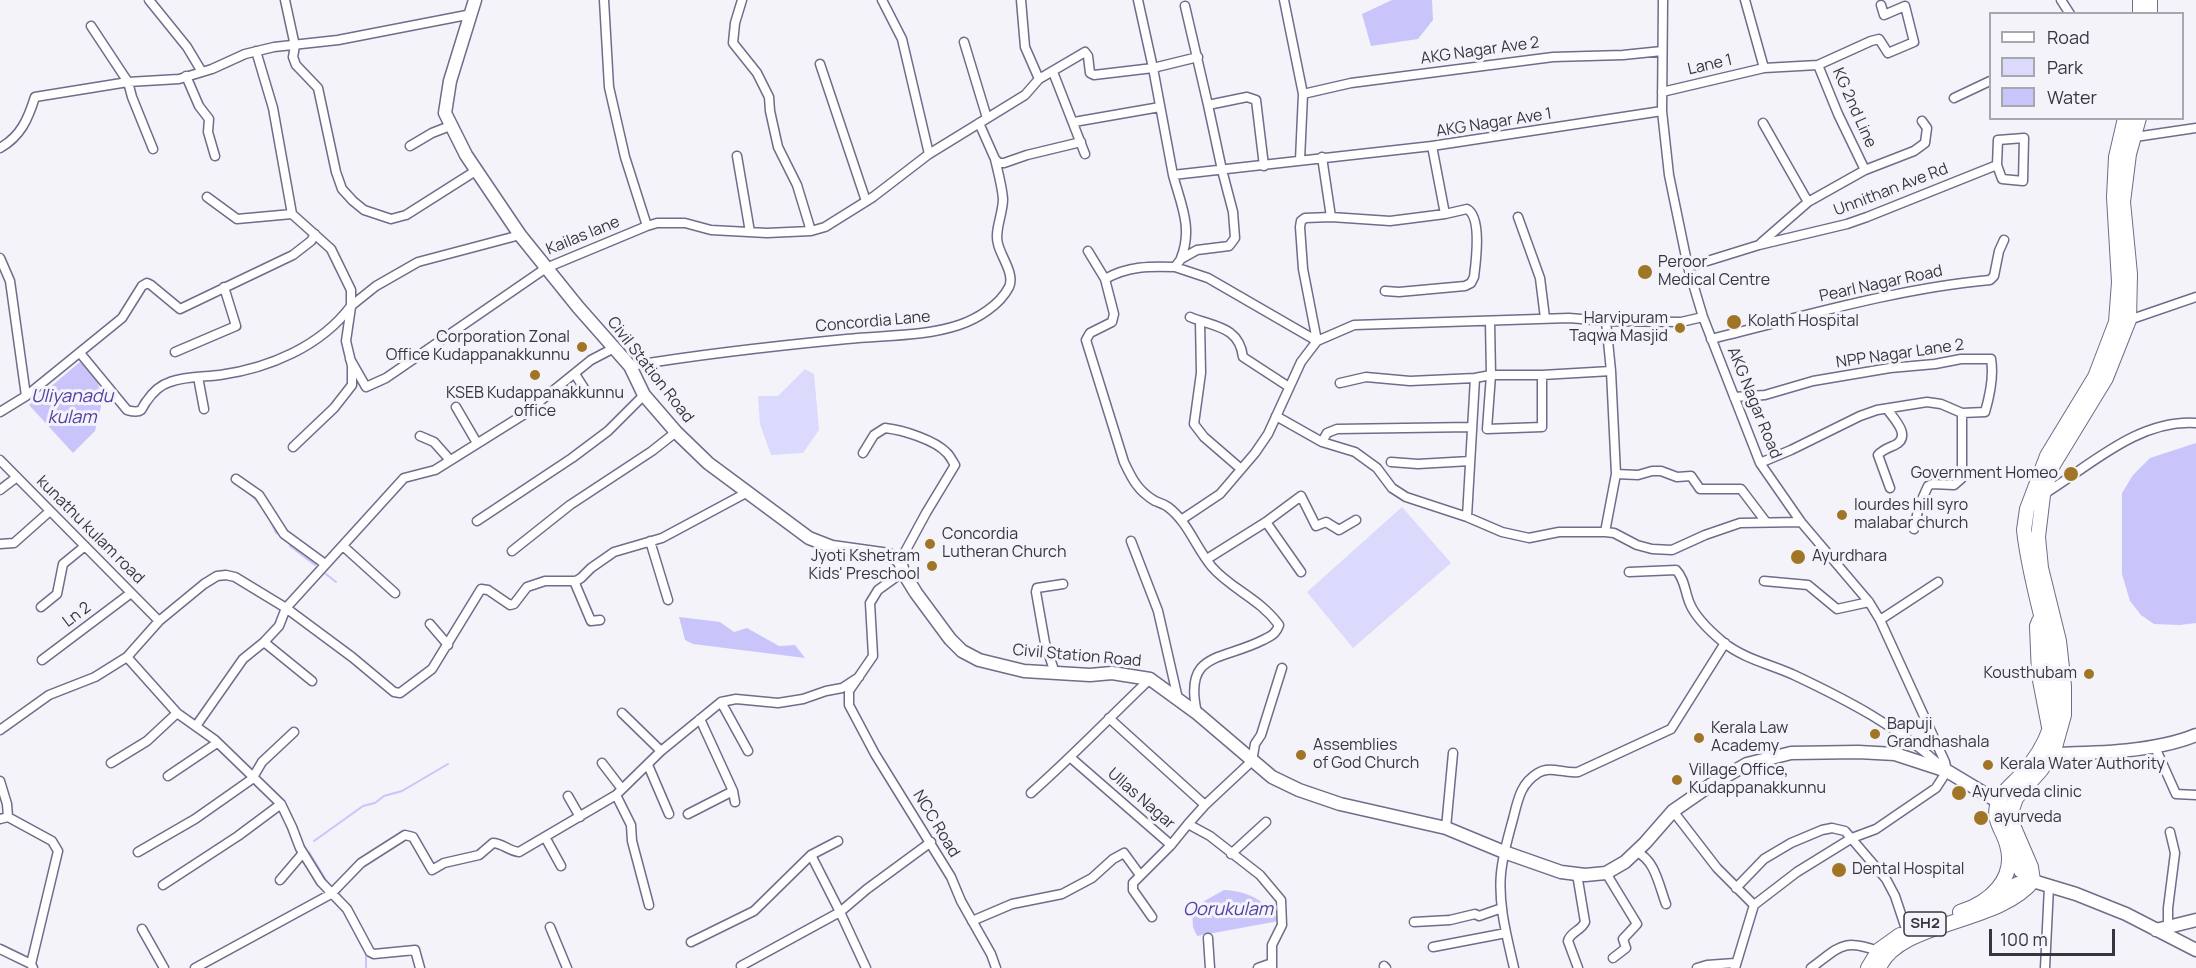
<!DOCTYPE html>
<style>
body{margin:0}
#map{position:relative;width:2196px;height:968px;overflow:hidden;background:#f3f3f9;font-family:Manrope,sans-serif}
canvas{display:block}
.legend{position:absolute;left:1989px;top:12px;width:195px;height:108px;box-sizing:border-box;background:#f3f3f9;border:2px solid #a7a7b0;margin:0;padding:8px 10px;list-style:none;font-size:18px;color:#363642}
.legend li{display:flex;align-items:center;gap:12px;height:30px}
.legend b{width:30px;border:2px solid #a7a7b0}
.scale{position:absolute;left:1989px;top:929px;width:126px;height:27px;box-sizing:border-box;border:3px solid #363642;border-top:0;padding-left:8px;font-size:18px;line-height:21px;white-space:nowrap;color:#363642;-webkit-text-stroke:4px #f3f3f9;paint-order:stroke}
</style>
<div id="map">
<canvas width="2196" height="968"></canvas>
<ul class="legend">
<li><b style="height:8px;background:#fff"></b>Road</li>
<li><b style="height:16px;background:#dbd9fc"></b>Park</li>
<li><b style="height:16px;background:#c9c5fb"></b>Water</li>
</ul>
<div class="scale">100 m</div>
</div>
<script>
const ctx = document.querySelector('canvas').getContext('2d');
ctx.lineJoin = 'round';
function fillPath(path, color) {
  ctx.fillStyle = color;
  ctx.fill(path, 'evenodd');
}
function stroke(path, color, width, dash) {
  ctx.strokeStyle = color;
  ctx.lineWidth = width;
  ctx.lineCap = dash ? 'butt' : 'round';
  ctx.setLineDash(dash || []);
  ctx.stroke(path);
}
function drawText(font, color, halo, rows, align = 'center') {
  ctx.font = font + ' Manrope,sans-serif';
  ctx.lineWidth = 6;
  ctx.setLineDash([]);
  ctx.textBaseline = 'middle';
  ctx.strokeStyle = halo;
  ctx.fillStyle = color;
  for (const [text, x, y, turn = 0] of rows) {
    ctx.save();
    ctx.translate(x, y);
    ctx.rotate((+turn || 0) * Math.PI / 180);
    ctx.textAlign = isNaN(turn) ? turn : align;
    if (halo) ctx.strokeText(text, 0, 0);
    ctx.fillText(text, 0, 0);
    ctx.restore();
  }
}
fillPath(new Path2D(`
 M 805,369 L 814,374 L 819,430 L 803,453 L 771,455 L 760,424 L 758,396 L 778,396 Z
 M 1402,507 L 1451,563 L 1353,648 L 1307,592 Z`), '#dbd9fc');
fillPath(new Path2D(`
 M 1392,0 L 1432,0 L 1433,20 L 1418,39 L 1371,46 L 1362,14 Z
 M 80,362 L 93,374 L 98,381 L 101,407 L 95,431 L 73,453 L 29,405 Z
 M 2196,443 L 2196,623 L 2180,625 L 2154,624 L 2141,615 L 2130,601 L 2122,574 L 2122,493 L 2133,475 L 2150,458 Z
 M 679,617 L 720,622 L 734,632 L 747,628 L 779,646 L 795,645 L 805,658 L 693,644 L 685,640 Z
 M 1224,890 C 1248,891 1267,901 1279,921 L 1197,936 L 1193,927 L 1192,908 Z`), '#c9c5fb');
stroke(new Path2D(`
 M 250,494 L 261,505
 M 270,520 L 276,533 L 280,534
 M 290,542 L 290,546 L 315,565
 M 326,574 L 336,582
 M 314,841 L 363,806 L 375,803 L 384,796 L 402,791 L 448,764
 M 309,852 L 329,885
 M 342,909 L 362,946
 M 366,968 L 366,953`), '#c9c5fb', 2);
const street = new Path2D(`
 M 149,0 L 187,47 L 202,72
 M 285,0 L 295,46 L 293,57 L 296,65 L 318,88 L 336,172 L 342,189 L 353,201 L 364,210 L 391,219 L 406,215 L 477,170
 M 742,0 L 735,23 L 733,43 L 757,73 L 769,97 L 770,111 L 778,147 L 797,185 L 811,231
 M 882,0 L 902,39 L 929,154
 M 1021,0 L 1025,47 L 1039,79
 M 1138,0 L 1153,68 L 1198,57
 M 1284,0 L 1303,94 L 1300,160
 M 1663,0 L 1662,111 L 1669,175 L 1688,267 L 1703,317 L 1760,463 L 1801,522 L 1869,602 L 1880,620 L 1945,762 L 1947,771
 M 1745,0 L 1764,68
 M 2061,0 L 2070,14
 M 1185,6 L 1208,105
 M 91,26 L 128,82 L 132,97 L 153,149
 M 964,42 L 987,118
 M 256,51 L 273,108 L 292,214 L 331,249 L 351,290 L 351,306 L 376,286 L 418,262 L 520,235
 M 820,64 L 866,201
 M 1053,72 L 1085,154
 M 186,76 L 199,106 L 209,119 L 208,132 L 215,156
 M 1662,92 L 1764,68 L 1818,65
 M 1303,94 L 1351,83 L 1553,57 L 1623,55 L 1662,51
 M 1954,98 L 1990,81
 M 1074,122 L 1160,107
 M 979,123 L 995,159 L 999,163 L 1004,163 L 1027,155 L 1081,142
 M 2135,137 L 2196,128
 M 410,146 L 432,133 L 450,126
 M 0,148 C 21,136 28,119 35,97 L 128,82 L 179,79 L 212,69 L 245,54 L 274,47 L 338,40 L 472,14
 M 737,156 L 750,232
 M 1865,170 L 1914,151 L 1925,143 L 1927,128 L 1922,121
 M 1173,175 C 1181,205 1193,228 1181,258
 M 207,197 L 237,219 L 292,214
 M 1808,202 L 1865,170 L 1838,114 L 1818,65 L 1871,41 L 1879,39 L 1888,53 L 1914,42 L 1905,6 L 1884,15 L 1881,5
 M 1331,217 L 1390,221 L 1445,214
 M 1518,217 L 1540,278 L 1545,318
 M 647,226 L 657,223 L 685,223 L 711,230 L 767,233 L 811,231 L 825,227 L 873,197 L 929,154 L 1025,95 L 1039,79 L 1085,52 L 1088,56 L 1090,73 L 1094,75 L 1153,68 L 1173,175 L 1432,146
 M 1761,243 L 1808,202 L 1763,123
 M 1088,251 L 1105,279
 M 0,258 L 10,281 L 26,396
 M 1175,267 L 1208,278 L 1317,341
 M 1688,267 L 1759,245 L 1847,224 L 1867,217 L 1997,165 L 1998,140 L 2024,138 L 2023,181 L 2002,179 L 1997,165
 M 1385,291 L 1399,292 L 1465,286 L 1471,283 L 1474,277 C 1476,261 1482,217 1467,209 L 1445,214 L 1432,146 L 1662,111
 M 1190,317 C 1214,327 1239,326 1243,357 L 1289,387
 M 2129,320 L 2196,297
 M 1200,321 L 1201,373 L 1194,424 L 1204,437 L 1241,469
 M 1490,322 L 1491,375 L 1487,429 L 1542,427 L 1542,375
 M 1711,339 C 1801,317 1899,288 1990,280 L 1994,276 L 1999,251 L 2004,240
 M 1317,341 L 1303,269 L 1300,227 L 1301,221 L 1305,218 L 1331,217 L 1322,157
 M 175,352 L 236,326 L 224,287
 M 80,353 L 127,410 C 131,411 137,413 141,410 C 142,409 145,403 146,402 C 152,393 160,385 170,382 C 186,376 204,377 220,375 C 270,368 321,346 351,306
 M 350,359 L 366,387 L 386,378 L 546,268 L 647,226 L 625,157 L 609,87 L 604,0
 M 630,366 C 702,354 774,346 847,339 C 884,335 923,337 959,325 C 977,319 1000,305 1009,287 C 1015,274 1001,257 998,244 C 994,231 1003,214 1003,199 C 1002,186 998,172 995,159
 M 575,374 L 587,393
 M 198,377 L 204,409
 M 1340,383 L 1366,377 L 1410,381 L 1475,378 L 1491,375 L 1542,375 L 1611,371
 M 1734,397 L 1765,395 L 1813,381 L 1890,368 L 1935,364 L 1961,359 L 1991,359 C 1994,376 1990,395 1985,412 L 1962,413
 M 456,407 L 477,443
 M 1887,409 C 1894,419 1912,436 1895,445 C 1888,448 1882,450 1878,455 L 1890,488
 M 0,412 L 26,396 L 122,318 L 142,286 L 147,283 L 151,285 L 180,309 L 293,255 L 311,241 L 315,234
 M 1276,416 L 1322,442 L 1355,452 L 1377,468 L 1392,488 L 1406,497 L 1467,517 L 1502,532 L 1529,538 L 1559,532 L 1605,532 L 1614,533 L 1637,545 L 1652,549 L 1672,550 L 1705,535 L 1740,523 L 1801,522
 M 420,436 L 434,442 L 450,460
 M 1322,442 L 1327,433 L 1337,429 L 1472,427
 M 293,447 L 334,408 L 352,385 L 352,366 L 346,341 L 351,307
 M 863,453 L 874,435 L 885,428 C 903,430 935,440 947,453 C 950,456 953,462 955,465 L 926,513 L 900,561
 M 0,460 L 159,621
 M 1391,462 L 1418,464 L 1470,461
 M 1760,463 L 1791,450 L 1860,416 L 1877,410 L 1927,402 L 1941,404 L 1962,413
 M 1616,474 L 1638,475 L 1652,471 L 1661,471 L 1677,477 L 1691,476 L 1700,489 L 1741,489 L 1766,522
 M 236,479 L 259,495 L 284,534 L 325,564
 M 0,490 L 17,477
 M 2044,494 C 2090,466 2138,419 2196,423
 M 1467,517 L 1475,378
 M 1181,520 L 1220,494 L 1255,453 L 1268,434 L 1301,362 L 1317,341 L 1354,325 L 1569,318 L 1606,321 L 1681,322 L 1703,317
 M 477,521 L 572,458 L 608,431 L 644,395
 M 1266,522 L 1301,572
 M 1914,529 L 1919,506 L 1928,486 L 1932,484 L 1954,485 L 1962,478 L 1962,413
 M 1605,532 L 1616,474 L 1611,371 L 1606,321
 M 650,541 L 668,600
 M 1131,541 L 1158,611 L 1178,699
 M 0,544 L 14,543 L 50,511
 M 343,546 L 395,593
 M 512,551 L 570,505 L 652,451 L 676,432
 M 1207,559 L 1266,522 L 1301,496 L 1316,526 L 1326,522 L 1339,530 L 1356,520
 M 903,572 L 878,590 L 870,603 L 873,656 L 849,691 L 849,705 L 875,754 L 951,877 L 961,901 L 991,954 L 996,968
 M 1629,572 L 1676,570 C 1685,579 1685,593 1690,604 C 1696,618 1711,632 1723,642 C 1744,659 1770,664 1794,675 C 1847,700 1899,727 1942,767
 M 574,581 L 591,621 L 600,620
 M 1764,581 L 1808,585 L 1837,609 L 1869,602
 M 41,607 L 57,594 L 63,564 L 85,546
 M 1880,620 L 1938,582
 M 430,624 L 448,645
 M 264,642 L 312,681
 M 127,657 L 159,621 L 204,584 L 217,576 L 226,575 L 235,577 L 286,608 L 404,478 L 435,470 L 523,415 L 591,360 L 614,348
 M 42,660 L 131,593
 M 1055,673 L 1045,643 L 1036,592 L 1037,588 L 1063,584
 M 721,702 L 748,751
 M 622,713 L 661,751
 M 1197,713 C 1183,651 1222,661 1263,640 C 1271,636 1276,634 1279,625 C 1259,598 1231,589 1212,567 C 1196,548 1188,522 1168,507 C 1164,504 1160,503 1155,501 C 1138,491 1132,479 1124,462 L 1086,340 L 1090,333 L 1112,322 L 1114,314 L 1105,279 C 1128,266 1150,266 1175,267 L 1181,259 L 1197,250 L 1229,246 L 1235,238 L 1233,212 L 1222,170 L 1208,105 L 1247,97 L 1256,100 L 1264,166
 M 1109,718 L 1205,805
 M 700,719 L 733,791 L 735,802
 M 196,726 L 243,659 L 264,642 L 279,626 L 286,608 L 352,657 L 394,692 L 400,693 L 432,669 L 481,589 L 488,590 L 510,605 L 514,604 L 527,587 L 545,581 L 576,581 L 581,578 L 591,568 L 614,552 L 662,538 L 746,493
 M 0,730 L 49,695 L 95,677 L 127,657 L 177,713 L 215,740 L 281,804 L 292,827 L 300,848 L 321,882 L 347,909 L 370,952 L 374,954 L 415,950 L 420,968
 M 2154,745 L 2176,794 L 2196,795
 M 1071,758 L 1171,845 L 1188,824
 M 111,763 L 147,741 L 177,713
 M 602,763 L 622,789
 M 648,765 L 669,814
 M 168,776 L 217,743
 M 0,781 L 7,804 L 8,817 L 0,819
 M 1031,793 C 1072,757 1110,717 1150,679
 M 616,795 L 631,825 L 632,841 L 649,905
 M 568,796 L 580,817
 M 1673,811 L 1717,868 L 1754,905
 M 688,814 L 733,791
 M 8,817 L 52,841 L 58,851 L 31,964
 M 1446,828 L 1453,753
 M 545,837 L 561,866
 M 138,852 L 195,819 L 252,779 L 262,762 L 294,732
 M 1636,852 C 1655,859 1659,886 1666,904
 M 1231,854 L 1266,822
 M 1606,873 L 1637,924 L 1623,939 L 1626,948 L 1613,958
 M 1577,874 L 1585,922 C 1581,931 1570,932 1568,941 L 1578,968
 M 280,880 L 303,853
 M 163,885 L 238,836 L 281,804
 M 1736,888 L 1764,859 L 1791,843 L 1822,830 L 1832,828 L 1845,831 L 1886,879 L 1895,896 L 1907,932
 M 1152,917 L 1133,890 L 1133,883 L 1171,845
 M 972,921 L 1012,904 L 1062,894 L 1092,878 L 1113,859 L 1124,853 L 1140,875
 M 1414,922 L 1450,920 L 1475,914 L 1479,916 L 1502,908
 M 550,927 L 567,968
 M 2168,927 L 2168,908 L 2175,853 L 2170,832
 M 142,929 L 164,968
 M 1208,938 L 1210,968
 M 691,942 L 754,911 L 811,855 L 838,841
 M 1433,947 L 1506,933
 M 0,949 L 31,964 L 33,968
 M 741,966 L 840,912 L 811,855
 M 1384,966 L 1386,968
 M 195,968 L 331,894 L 361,863 L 405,835 L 413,837 L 432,870 L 444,863 L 479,855 L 493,843 C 502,843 509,851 519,852 L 616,795 L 661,751 L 721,702 L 736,699 L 778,703 L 803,699 L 826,691 L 842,688 L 859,677
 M 866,968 L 840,912 L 867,889 L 931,842
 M 1258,968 L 1272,963
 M 1272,968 L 1272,945 L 1282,925 L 1281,900 L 1260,875 L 1210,836 L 1188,824 L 1205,805 L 1252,761 L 1255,744 L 1261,735 L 1282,668
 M 1514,968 C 1507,937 1498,905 1501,873 C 1503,854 1508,837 1513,819 C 1518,800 1520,784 1538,773 C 1550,765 1564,774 1578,772 L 1671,729 L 1725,643
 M 1697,968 L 1707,965 L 1735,963
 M 1735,968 L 1754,905 L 1797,872 L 1852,838 L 1876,829 L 1936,788 L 1947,771
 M 1811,968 C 1840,947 1842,938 1878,951
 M 2045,968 L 2049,887`);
const secondary = new Path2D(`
 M 475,0 L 450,81 L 445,113 L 466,155 L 520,235 L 578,307 L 630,366 L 644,395 L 676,432 L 708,463 L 809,538 L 832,547 L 889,555 L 900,561 L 903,572 L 916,593 L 950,639 L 962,651 L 979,660 L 1024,671 L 1090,675 L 1112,673 L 1150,679 L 1198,714 L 1272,777 L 1299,790 L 1340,804 L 1446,828 L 1504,852 L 1561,872 L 1585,875 L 1606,873 L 1625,862 L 1645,843 L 1673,811 L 1712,784 L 1747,764 L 1791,753 L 1858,752 L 1895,754 L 1947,771 L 2012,810
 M 2043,754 C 2090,753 2153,753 2196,735
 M 2009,848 L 2020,871 L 2033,881 L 2076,894 L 2126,914 L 2196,950
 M 1992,895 L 2018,883 L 2033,881
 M 2156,930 L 2196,920`);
const primary = new Path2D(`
 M 2150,0 L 2150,14
 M 2140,14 L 2140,0
 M 2039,621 L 2037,626 L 2039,675 L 2049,727
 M 1960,912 C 1989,903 2017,879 2007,845 C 2004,832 1993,821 1997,806 C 2000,793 2013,784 2022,774 C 2035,760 2044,746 2050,728 C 2062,691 2049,651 2041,615 C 2034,587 2027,558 2024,530 L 2027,509 L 2047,456 L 2095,377 L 2116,322 L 2119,282 L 2114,197 L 2116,157 L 2125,118
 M 1868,968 L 1879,950 L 1900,935
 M 1879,968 C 1898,921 1999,924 2033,881 L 2031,867 L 2012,823 L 2012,810 L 2016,798 L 2041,770 L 2055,747 L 2064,715 L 2064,686 L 2059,641 L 2041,568 L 2038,537 L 2043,495 L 2053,465 L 2106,378 L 2129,320 L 2130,274 L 2123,202 L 2129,154 L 2139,118`);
stroke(street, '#6e6d8a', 11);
stroke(secondary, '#6e6d8a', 15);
stroke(primary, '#6e6d8a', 16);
stroke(street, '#fff', 8);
stroke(secondary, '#fff', 12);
stroke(primary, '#fff', 14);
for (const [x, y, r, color] of [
 [1645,272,8,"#a17526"],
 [1734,322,8,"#a17526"],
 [1680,328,6,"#a17526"],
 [582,347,6,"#a17526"],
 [535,375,6,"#a17526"],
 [2071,474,8,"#a17526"],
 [1842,515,6,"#a17526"],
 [930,544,6,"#a17526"],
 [1798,557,8,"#a17526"],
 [932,566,6,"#a17526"],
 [2089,674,6,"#a17526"],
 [1875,734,6,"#a17526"],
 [1699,738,6,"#a17526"],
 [1301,755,6,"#a17526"],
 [1988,765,6,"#a17526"],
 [1677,780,6,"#a17526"],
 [1959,793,8,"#a17526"],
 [1981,818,8,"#a17526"],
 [1839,870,8,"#a17526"]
]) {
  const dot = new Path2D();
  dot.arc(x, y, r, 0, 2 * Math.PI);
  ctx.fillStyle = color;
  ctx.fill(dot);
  stroke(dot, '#f3f3f9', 2);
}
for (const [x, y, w] of [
 [1925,924,42]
]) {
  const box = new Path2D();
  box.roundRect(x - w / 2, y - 12, w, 24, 4.5);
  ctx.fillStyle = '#f3f3f9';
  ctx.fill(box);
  stroke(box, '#363642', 1.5);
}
drawText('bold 15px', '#363642', null, [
 ["SH2",1925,924]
]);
drawText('16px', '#363642', '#f3f3f9', [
 ["AKG Nagar Ave 2",1480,51,-8],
 ["Lane 1",1710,65,-13],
 ["KG 2nd Line",1854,108,66],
 ["AKG Nagar Ave 1",1494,123,-9],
 ["Unnithan Ave Rd",1891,190,-21],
 ["Kailas lane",583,236,-22],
 ["Pearl Nagar Road",1881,284,-12],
 ["Concordia Lane",873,322,-5],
 ["NPP Nagar Lane 2",1900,354,-8],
 ["Civil Station Road",650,370,52],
 ["AKG Nagar Road",1754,403,68],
 ["kunathu kulam road",90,530,45],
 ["Ln 2",77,615,-37],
 ["Civil Station Road",1077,656,5],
 ["Ullas Nagar",1141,799,41],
 ["NCC Road",936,824,59]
]);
drawText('16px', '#363642', '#f3f3f9', [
 ["Peroor",1658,263],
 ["Medical Centre",1658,281],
 ["Harvipuram",1668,319,"right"],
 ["Taqwa Masjid",1668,337,"right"],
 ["Kolath Hospital",1748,322],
 ["Corporation Zonal",570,338,"right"],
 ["Office Kudappanakkunnu",570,356,"right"],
 ["KSEB Kudappanakkunnu",535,394,"center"],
 ["office",535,412,"center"],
 ["Government Homeo",2058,474,"right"],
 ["lourdes hill syro",1854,506],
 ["malabar church",1854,524],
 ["Concordia",942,535],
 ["Lutheran Church",942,553],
 ["Jyoti Kshetram",920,557,"right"],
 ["Kids' Preschool",920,575,"right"],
 ["Ayurdhara",1812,557],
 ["Kousthubam",2077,674,"right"],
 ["Bapuji",1887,725],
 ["Grandhashala",1887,743],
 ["Kerala Law",1711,729],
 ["Academy",1711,747],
 ["Assemblies",1313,746],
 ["of God Church",1313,764],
 ["Kerala Water Authority",2000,765],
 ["Village Office,",1689,771],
 ["Kudappanakkunnu",1689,789],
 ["Ayurveda clinic",1972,793],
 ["ayurveda",1994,818],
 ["Dental Hospital",1852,870]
], 'left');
drawText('italic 18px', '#5340a4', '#f3f3f9', [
 ["Uliyanadu",72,397],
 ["kulam",72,418],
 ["Oorukulam",1228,910]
]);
</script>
